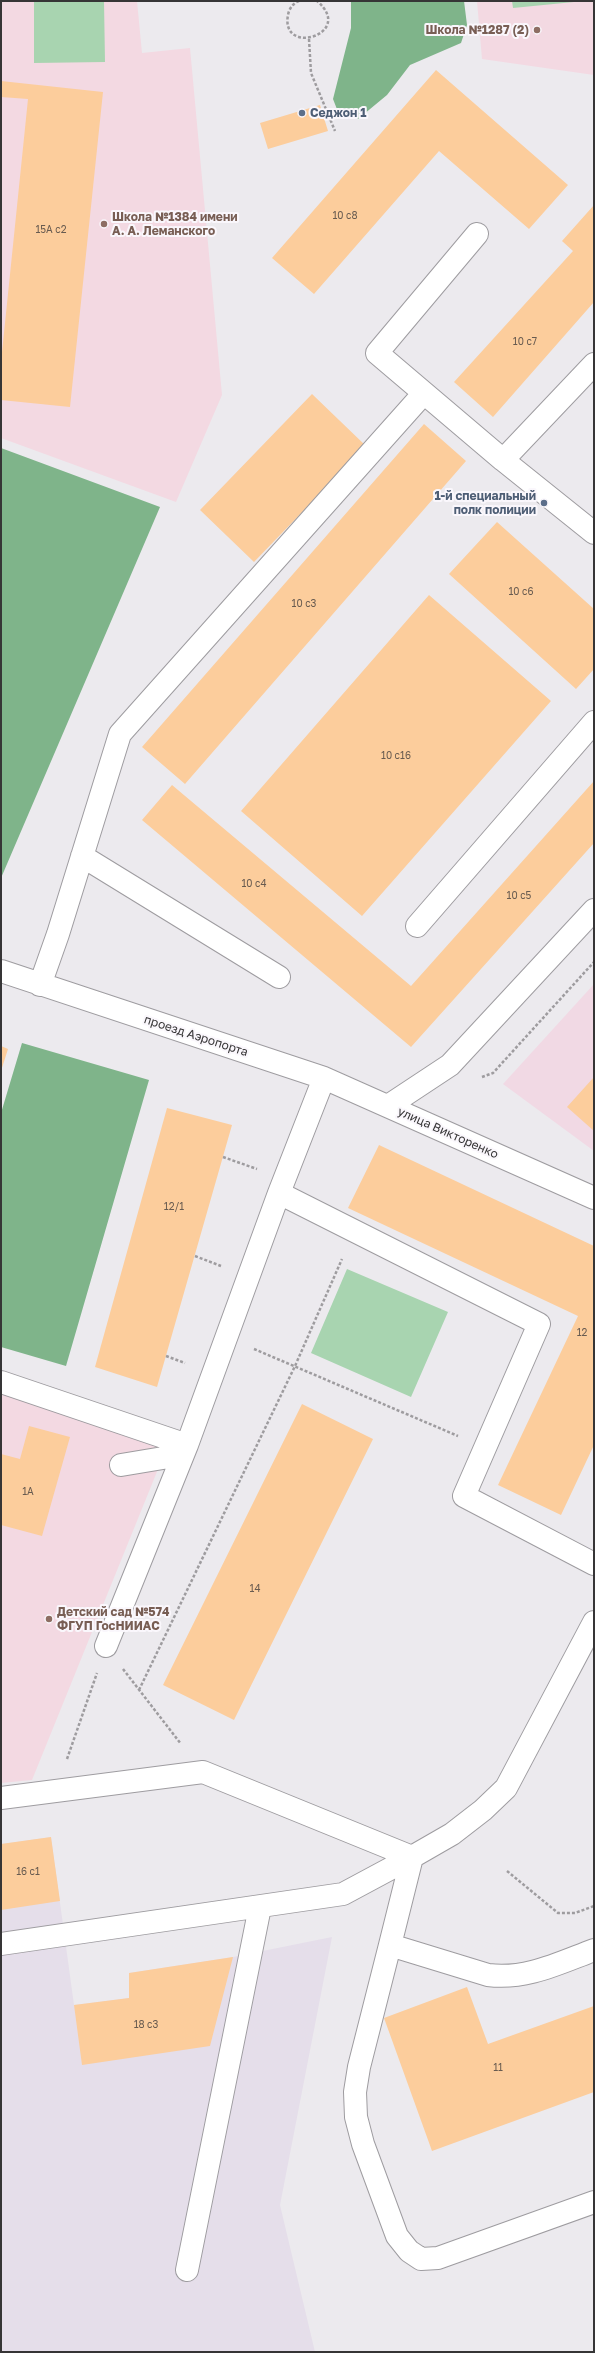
<!DOCTYPE html>
<meta charset="utf-8">
<style>
body{margin:0}
#map{position:relative;width:595px;height:2353px;overflow:hidden;background:#eceaee;font-family:"Golos Text",sans-serif}
canvas{display:block}
.frame{position:absolute;inset:0;border:2px solid #363536;pointer-events:none}
</style>
<div id="map">
<canvas width="595" height="2353"></canvas>
<div class="frame"></div>
</div>
<script>
const ctx = document.querySelector('canvas').getContext('2d');
ctx.lineJoin = 'round';
function fillPath(path, color) {
  ctx.fillStyle = color;
  ctx.fill(path, 'evenodd');
}
function stroke(path, color, width, dash) {
  ctx.strokeStyle = color;
  ctx.lineWidth = width;
  ctx.lineCap = dash ? 'butt' : 'round';
  ctx.setLineDash(dash || []);
  ctx.stroke(path);
}
function drawText(font, color, halo, rows, align = 'center') {
  ctx.font = font + ' "Golos Text",sans-serif';
  ctx.lineWidth = 4;
  ctx.setLineDash([]);
  ctx.textBaseline = 'middle';
  ctx.strokeStyle = halo;
  ctx.fillStyle = color;
  for (const [text, x, y, turn = 0] of rows) {
    ctx.save();
    ctx.translate(x, y);
    ctx.rotate((+turn || 0) * Math.PI / 180);
    ctx.textAlign = isNaN(turn) ? turn : align;
    if (halo) ctx.strokeText(text, 0, 0);
    ctx.fillText(text, 0, 0);
    ctx.restore();
  }
}
fillPath(new Path2D(`
 M 51,1837 L 74,2005 L 129,1998 L 129,1973 L 233,1957 L 332,1937 L 280,2205 L 315,2352 L 1,2352 L 1,1844 Z`), '#e5deea');
fillPath(new Path2D(`
 M 594,984 L 594,1151 L 503,1084 Z`), '#f1d9e4');
fillPath(new Path2D(`
 M 1,1 L 137,1 L 142,53 L 190,48 L 222,395 L 176,502 L 1,438 Z
 M 477,1 L 594,1 L 594,75 L 482,59 Z
 M 1,1394 L 167,1447 L 32,1780 L 1,1783 Z`), '#f3d9e2');
fillPath(new Path2D(`
 M 34,1 L 104,1 L 105,62 L 34,63 Z
 M 512,1 L 584,1 L 513,8 Z
 M 347,1269 L 448,1312 L 411,1397 L 311,1353 Z`), '#a8d4b0');
fillPath(new Path2D(`
 M 351,1 L 464,1 L 467,25 L 461,43 L 410,65 L 387,95 L 358,119 L 340,117 L 333,99 L 351,28 Z
 M 1,448 L 160,507 L 1,878 Z
 M 22,1043 L 149,1080 L 66,1366 L 1,1347 L 1,1113 Z`), '#7fb48a');
fillPath(new Path2D(`
 M 436,70 L 568,185 L 529,229 L 439,151 L 314,294 L 272,258 Z
 M 1,81 L 103,92 L 70,407 L 1,400 L 1,362 L 28,99 L 1,97 Z
 M 320,105 L 328,131 L 268,149 L 260,123 Z
 M 594,205 L 594,302 L 493,417 L 454,382 L 573,251 L 562,241 Z
 M 312,394 L 366,446 L 254,562 L 200,510 Z
 M 424,424 L 466,461 L 185,784 L 142,747 Z
 M 497,522 L 594,609 L 594,669 L 576,689 L 449,574 Z
 M 429,595 L 551,701 L 362,916 L 241,811 Z
 M 594,781 L 594,843 L 411,1047 L 142,820 L 172,785 L 411,986 Z
 M 1,1046 L 8,1049 L 1,1071 Z
 M 594,1077 L 594,1131 L 567,1107 Z
 M 167,1108 L 232,1125 L 157,1387 L 95,1367 Z
 M 379,1145 L 594,1246 L 594,1445 L 561,1515 L 498,1485 L 578,1316 L 348,1208 Z
 M 302,1404 L 373,1439 L 234,1720 L 163,1685 Z
 M 29,1426 L 70,1437 L 42,1536 L 1,1525 L 1,1454 L 20,1459 Z
 M 51,1837 L 60,1901 L 1,1910 L 1,1844 Z
 M 233,1957 L 210,2046 L 82,2065 L 74,2005 L 129,1998 L 129,1973 Z
 M 467,1987 L 488,2044 L 594,2006 L 594,2092 L 432,2151 L 384,2018 Z`), '#fccd9c');
const minor = new Path2D(`
 M 477,234 L 377,353 L 503,460
 M 594,364 L 503,460 L 594,533
 M 82,856 L 279,977
 M 417,926 L 594,722
 M 1,971 L 324,1078 L 594,1198
 M 40,985 L 58,934 L 120,734 L 424,393
 M 388,1106 L 450,1065 L 594,910
 M 279,1193 L 324,1078
 M 1,1382 L 187,1445 L 279,1193 L 539,1324 L 464,1496 L 594,1564
 M 121,1465 L 163,1458 L 187,1445
 M 106,1646 L 187,1445
 M 1,1798 L 203,1772 L 412,1857 L 390,1945
 M 1,1944 L 343,1894 L 412,1857 L 452,1834 L 483,1810 L 506,1788 L 594,1622
 M 594,1950 C 559,1963 526,1980 488,1975 L 390,1945 L 359,2067 L 355,2092 L 356,2117 L 363,2144 L 397,2236 L 409,2251 L 421,2259 L 438,2258 L 594,2202
 M 187,2270 L 260,1907`);
stroke(minor, '#9e9ca0', 24);
stroke(new Path2D(`
 M 299,1 C 293,3 289,9 288,15 C 280,57 356,34 317,1
 M 309,39 L 311,73 L 335,131
 M 482,1077 L 493,1073 L 594,962
 M 223,1157 L 257,1169
 M 195,1256 L 221,1266
 M 254,1349 L 458,1436
 M 166,1356 L 185,1363
 M 123,1669 L 181,1744
 M 139,1690 L 295,1366 L 342,1259
 M 67,1759 L 97,1673
 M 507,1871 L 558,1913 L 575,1913 L 594,1906`), '#9e9c9f', 2.5, [3, 2]);
stroke(minor, '#fff', 22);
for (const [x, y, r, color] of [
 [537,30,4,"#8d6e63"],
 [302,113,4,"#5c6f8a"],
 [104,224,4,"#8d6e63"],
 [544,503,4,"#5c6f8a"],
 [49,1619,4,"#8d6e63"]
]) {
  const dot = new Path2D();
  dot.arc(x, y, r, 0, 2 * Math.PI);
  ctx.fillStyle = color;
  ctx.fill(dot);
  stroke(dot, '#faf7fc', 1.5);
}
drawText('10px', '#685b50', null, [
 ["10 с8",345,216],
 ["15А с2",51,230],
 ["10 с7",525,342],
 ["10 с6",521,592],
 ["10 с3",304,604],
 ["10 с16",396,756],
 ["10 с4",254,884],
 ["10 с5",519,896],
 ["12/1",174,1207],
 ["12",582,1333],
 ["1А",28,1492],
 ["14",255,1589],
 ["16 с1",28,1872],
 ["18 с3",146,2025],
 ["11",498,2068]
]);
drawText('bold 12px', '#785e54', '#faf7fc', [
 ["Школа №1287 (2)",529,30,"right"],
 ["Школа №1384 имени",112,217],
 ["А. А. Леманского",112,231],
 ["Детский сад №574",57,1612],
 ["ФГУП ГосНИИАС",57,1626]
], 'left');
drawText('bold 12px', '#4e5e75', '#faf7fc', [
 ["Седжон 1",310,113],
 ["1-й специальный",536,496,"right"],
 ["полк полиции",536,510,"right"]
], 'left');
drawText('12px', '#363536', '#faf7fc', [
 ["проезд Аэропорта",196,1036,18],
 ["улица Викторенко",448,1133,24]
]);
</script>
